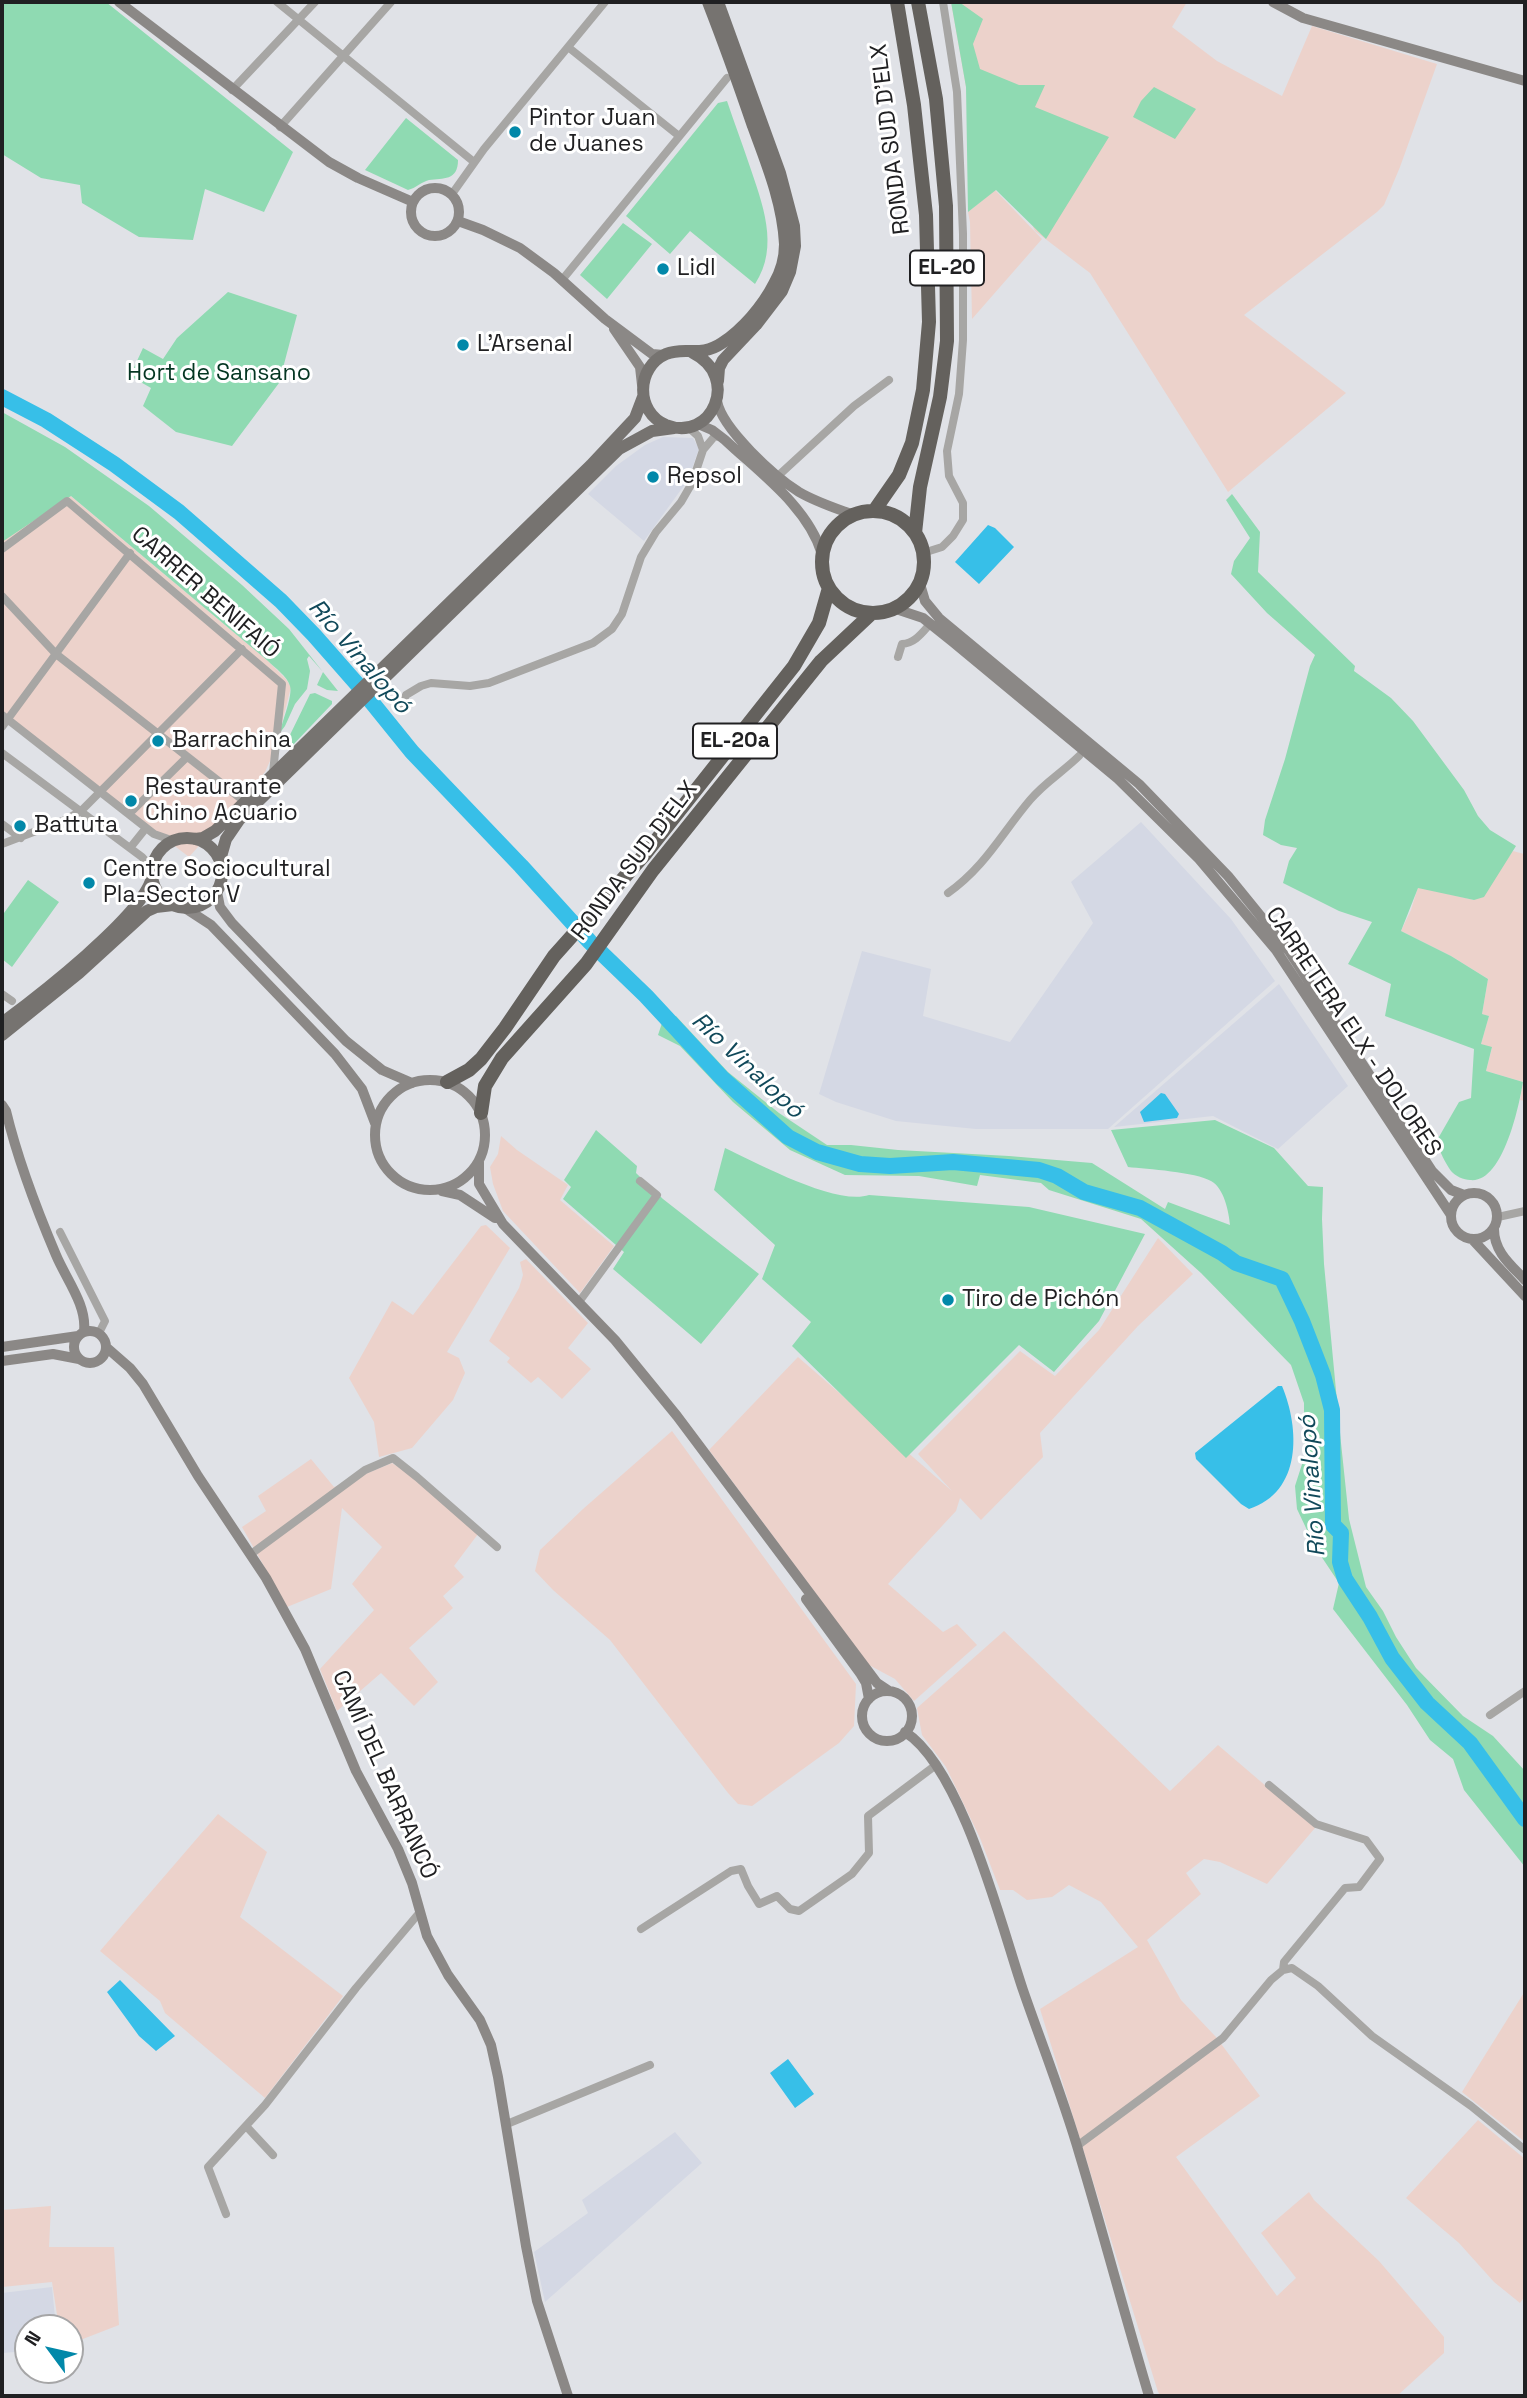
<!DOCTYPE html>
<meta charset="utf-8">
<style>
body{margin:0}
#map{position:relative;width:1527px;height:2398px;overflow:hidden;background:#e0e2e7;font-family:"Space Grotesk",sans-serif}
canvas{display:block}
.frame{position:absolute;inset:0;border:4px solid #202022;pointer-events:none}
.north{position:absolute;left:14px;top:2314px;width:70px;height:70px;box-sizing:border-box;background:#fff;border:2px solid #a6a6a7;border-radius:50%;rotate:303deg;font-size:19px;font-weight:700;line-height:28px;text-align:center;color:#202022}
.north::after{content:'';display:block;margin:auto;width:24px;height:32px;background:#0288a9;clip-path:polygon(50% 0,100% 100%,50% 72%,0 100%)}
</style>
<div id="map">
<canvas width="1527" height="2398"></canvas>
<div class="frame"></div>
<div class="north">N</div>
</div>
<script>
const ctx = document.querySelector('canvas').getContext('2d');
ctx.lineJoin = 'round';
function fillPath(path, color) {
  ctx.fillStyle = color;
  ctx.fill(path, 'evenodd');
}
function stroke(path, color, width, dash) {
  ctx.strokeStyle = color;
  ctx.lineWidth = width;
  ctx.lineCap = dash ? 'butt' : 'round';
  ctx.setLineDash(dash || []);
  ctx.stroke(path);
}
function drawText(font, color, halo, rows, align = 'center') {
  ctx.font = font + ' "Space Grotesk",sans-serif';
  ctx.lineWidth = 6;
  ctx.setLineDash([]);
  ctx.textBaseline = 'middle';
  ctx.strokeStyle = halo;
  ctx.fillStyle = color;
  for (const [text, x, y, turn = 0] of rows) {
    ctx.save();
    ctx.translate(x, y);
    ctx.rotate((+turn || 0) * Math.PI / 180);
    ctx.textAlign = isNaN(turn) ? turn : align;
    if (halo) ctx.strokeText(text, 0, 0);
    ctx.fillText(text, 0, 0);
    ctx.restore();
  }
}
fillPath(new Path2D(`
 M 663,437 L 693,438 L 699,449 L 688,480 L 644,541 L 588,494 L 616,466 L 645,445 Z
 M 1141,822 L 1231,919 L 1275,981 L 1108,1129 L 976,1129 L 896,1121 L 836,1102 L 819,1094 L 862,951 L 931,969 L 923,1016 L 1010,1042 L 1093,923 L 1071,882 Z
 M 1279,984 L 1348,1086 L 1278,1149 L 1213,1116 L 1114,1127 Z
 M 675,2132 L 702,2163 L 545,2302 L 534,2252 L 588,2213 L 582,2200 Z
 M 52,2287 L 56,2328 L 28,2328 L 28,2351 L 2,2353 L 2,2293 Z`), '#d4d8e4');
fillPath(new Path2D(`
 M 951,2 L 1187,2 L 1172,27 L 1217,61 L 1282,96 L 1312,26 L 1437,64 L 1400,167 L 1384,205 L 1377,212 L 1244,315 L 1346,393 L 1228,492 L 1090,273 L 1035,231 L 966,87 Z
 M 995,190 L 1042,239 L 972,319 L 970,222 L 968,212 Z
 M 66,492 L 268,661 L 286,679 L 291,687 L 275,750 L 265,772 L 189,857 L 2,713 L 2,540 Z
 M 1513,851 L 1524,854 L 1525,852 L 1525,1101 L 1520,1100 L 1523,1082 L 1486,1071 L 1492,1048 L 1481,1044 L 1489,1016 L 1482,1014 L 1488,979 L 1451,956 L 1401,931 L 1411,910 L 1418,887 L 1474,900 Z
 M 501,1136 L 517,1150 L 568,1185 L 560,1200 L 614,1246 L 580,1293 L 503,1211 L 493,1184 L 490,1167 L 498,1154 Z
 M 486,1225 L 510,1248 L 447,1352 L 459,1358 L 465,1373 L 453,1400 L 412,1448 L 379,1457 L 374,1422 L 349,1378 L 392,1301 L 413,1315 L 481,1226 Z
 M 1158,1238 L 1193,1274 L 1138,1326 L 1040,1433 L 1043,1457 L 981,1520 L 960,1498 L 956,1511 L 888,1584 L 943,1632 L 957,1624 L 977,1645 L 914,1701 L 895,1679 L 869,1665 L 709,1450 L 798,1357 L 952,1491 L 918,1454 L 1020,1351 L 1055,1376 L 1099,1330 Z
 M 526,1259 L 588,1323 L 568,1348 L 591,1369 L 562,1399 L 538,1377 L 531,1383 L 507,1362 L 510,1358 L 489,1341 L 519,1288 L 523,1275 L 520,1262 Z
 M 672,1431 L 856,1684 L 854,1726 L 839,1743 L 752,1806 L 738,1804 L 728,1793 L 610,1640 L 553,1590 L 535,1571 L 540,1550 L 583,1509 Z
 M 311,1459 L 334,1487 L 392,1463 L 421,1482 L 478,1534 L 454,1566 L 464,1577 L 443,1596 L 453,1608 L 409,1648 L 438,1682 L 414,1706 L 381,1673 L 337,1711 L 320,1669 L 374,1610 L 352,1584 L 382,1547 L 342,1508 L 331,1589 L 287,1607 L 242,1527 L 266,1511 L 258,1496 Z
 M 1004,1631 L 1170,1791 L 1218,1745 L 1315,1828 L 1267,1884 L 1220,1862 L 1204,1859 L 1186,1873 L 1201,1894 L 1147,1940 L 1181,2000 L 1216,2037 L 1260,2096 L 1176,2157 L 1277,2296 L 1296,2278 L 1261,2233 L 1309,2192 L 1314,2200 L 1379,2261 L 1444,2337 L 1444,2353 L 1397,2396 L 1161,2396 L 1158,2392 L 1040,2009 L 1138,1947 L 1101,1902 L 1069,1885 L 1052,1897 L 1027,1900 L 1013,1890 L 1000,1890 L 980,1838 L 946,1767 L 922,1735 L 917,1708 Z
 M 218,1814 L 267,1852 L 240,1917 L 343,1996 L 265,2098 L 165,2013 L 160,2001 L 100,1951 Z
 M 1525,1991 L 1525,2142 L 1462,2092 Z
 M 1478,2120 L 1525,2159 L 1525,2296 L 1520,2303 L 1494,2282 L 1459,2243 L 1406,2198 Z
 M 51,2206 L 49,2247 L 114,2247 L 119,2325 L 70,2344 L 70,2328 L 59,2328 L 52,2282 L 2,2287 L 2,2210 Z`), '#ecd2cb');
fillPath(new Path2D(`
 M 2,2 L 106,2 L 293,152 L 264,212 L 205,189 L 193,240 L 139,237 L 82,203 L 80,185 L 41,178 L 2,154 Z
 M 951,2 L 959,2 L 983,19 L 973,44 L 980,69 L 1019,85 L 1045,85 L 1035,107 L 1109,137 L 1046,239 L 996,190 L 968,212 L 966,87 Z
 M 1154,87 L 1196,109 L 1175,139 L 1133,117 L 1141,101 Z
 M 727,101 C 734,122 742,143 749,164 C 762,203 780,246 755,284 L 690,231 L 670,254 L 626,216 L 718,103 Z
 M 406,118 L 458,160 C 458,181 443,178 429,180 C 421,182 416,188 408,190 L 365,170 Z
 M 623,223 L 652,244 L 607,299 L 580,275 Z
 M 228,292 L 297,315 L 279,383 L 232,446 L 176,432 L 143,406 L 151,388 L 130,376 L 143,348 L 163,359 L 177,338 Z
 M 2,412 L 65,447 L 149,506 L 242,585 L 289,629 L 338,691 L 327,690 L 317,685 L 323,672 L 309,656 L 307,659 L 310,671 L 307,689 L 295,704 L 285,726 L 279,734 C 282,723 293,695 290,686 C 287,676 275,668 268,661 L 71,496 L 2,542 Z
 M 1232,494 L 1260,532 L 1258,572 L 1355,666 L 1354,671 L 1391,698 L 1413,721 L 1464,790 L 1478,816 L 1490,830 L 1516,846 L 1484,897 L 1474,900 L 1418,888 L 1401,931 L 1451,956 L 1488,979 L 1482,1014 L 1489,1016 L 1481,1044 L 1492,1047 L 1486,1071 L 1523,1082 C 1519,1106 1503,1184 1470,1180 C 1464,1180 1455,1176 1451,1171 C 1445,1163 1440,1151 1436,1142 L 1459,1102 L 1471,1098 L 1474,1049 L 1385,1016 L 1391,984 L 1348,964 L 1372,922 L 1339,911 L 1283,883 L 1289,861 L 1297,848 L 1281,845 L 1263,835 L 1265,820 L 1285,759 L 1310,666 L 1315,655 L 1267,613 L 1231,574 L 1234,561 L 1250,538 L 1226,500 Z
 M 315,693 L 332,701 L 332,704 L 291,747 L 286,743 L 310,694 Z
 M 28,880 L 59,902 L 12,967 L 2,959 L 2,912 L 4,913 Z
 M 676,1016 L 728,1072 L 779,1113 L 827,1145 L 851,1145 L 898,1150 L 1009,1156 L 1092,1163 L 1165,1209 L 1168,1202 L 1230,1225 C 1229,1212 1224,1188 1211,1181 C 1196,1172 1147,1169 1128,1167 L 1111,1130 L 1215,1120 L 1274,1148 L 1308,1186 L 1323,1187 L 1322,1219 L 1324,1264 L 1341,1443 L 1349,1519 L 1366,1587 L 1383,1611 L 1396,1637 L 1416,1668 L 1463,1716 L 1493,1736 L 1525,1771 L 1525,1867 L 1464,1790 L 1453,1759 L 1430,1740 L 1407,1705 L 1333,1609 L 1339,1583 L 1315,1547 L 1297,1509 L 1295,1486 L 1304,1458 L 1304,1403 L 1291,1365 L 1201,1273 L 1141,1219 L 1049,1190 L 1041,1183 L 980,1175 L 977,1186 L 919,1176 L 845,1175 L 790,1150 L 733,1102 L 680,1046 L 658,1035 L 662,1023 Z
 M 596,1130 L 637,1166 L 636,1173 L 663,1199 L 759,1274 L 701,1344 L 613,1269 L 624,1252 L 563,1199 L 571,1187 L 564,1180 Z
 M 725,1148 C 757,1163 836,1206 869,1195 L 1029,1207 L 1145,1234 L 1099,1321 L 1054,1372 L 1019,1345 L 906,1458 L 792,1346 L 811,1322 L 762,1279 L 775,1245 L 714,1190 Z`), '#8fdab2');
fillPath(new Path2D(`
 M 988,525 L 995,528 L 1014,547 L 979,584 L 955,562 Z
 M 1161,1093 L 1165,1094 L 1179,1114 L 1177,1118 L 1144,1122 L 1140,1112 Z
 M 1278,1386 L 1282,1386 C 1300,1429 1302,1492 1249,1509 L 1241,1504 L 1196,1459 L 1195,1453 Z
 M 120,1980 L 175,2036 L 156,2051 L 139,2036 L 107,1992 Z
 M 788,2059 L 814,2094 L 795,2108 L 770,2073 Z`), '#37bfe8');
stroke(new Path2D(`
 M 2,397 L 46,420 L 114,464 L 179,512 L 281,601 L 314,635 L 357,684 L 412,752 L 521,866 L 590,942 L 646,996 L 722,1078 L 788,1137 L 817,1152 L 860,1164 L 890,1166 L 953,1162 L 1039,1170 L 1057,1176 L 1084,1192 L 1140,1208 L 1222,1253 L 1236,1263 L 1282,1279 L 1302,1321 L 1323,1375 L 1332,1410 L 1333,1525 L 1341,1533 L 1340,1562 L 1345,1579 L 1370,1617 L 1392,1658 L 1427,1703 L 1470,1743 L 1525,1819`), '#37bfe8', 16);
stroke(new Path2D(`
 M 277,2 L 474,162
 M 568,47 L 679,136
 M 232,90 L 315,2
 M 280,127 L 391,2
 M 452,194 L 484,149 L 605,2
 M 562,280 L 727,78
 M 688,427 L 698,436 L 703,450
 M 779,475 L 854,406 L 889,380
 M 2,549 L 67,501 L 282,684 L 273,773
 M 923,553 L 942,547 L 953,536 L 963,520 L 963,503 L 949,476 L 947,451 L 959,394 L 963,340 L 963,234 L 957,92 L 943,2
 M 2,596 L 56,654 L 244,801
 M 898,657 L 902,644 C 915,643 922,633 930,624
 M 404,710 L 403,702 L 406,695 L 421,686 L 431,683 L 470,686 L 489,683 L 593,643 L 612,629 L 622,614 L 641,557 L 656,532 L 681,502 L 692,483 L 703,450 L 714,437 L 720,436
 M 2,715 L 154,834 L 174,841
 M 2,727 L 130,553
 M 2,753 L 142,857 L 153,869
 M 129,814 L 187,757
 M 2,824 L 21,838
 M 2,844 L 65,820 L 81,811 L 242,649
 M 130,848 L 146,828
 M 948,893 C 985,867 1002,833 1030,800 C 1044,783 1064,771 1079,756
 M 2,994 L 12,1001
 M 1498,1217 L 1525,1211
 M 60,1232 L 105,1321 L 99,1333
 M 579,1302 L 657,1195 L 640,1181
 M 251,1554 L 365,1470 L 393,1458 L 417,1477 L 497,1547
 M 1490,1715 L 1525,1691
 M 1269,1785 L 1316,1824 L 1366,1840 L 1380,1859 L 1359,1887 L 1345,1888 L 1284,1962 L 1283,1970
 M 641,1929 L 731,1871 L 741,1869 L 748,1886 L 759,1904 L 777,1896 L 790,1909 L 799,1911 L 852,1874 L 869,1853 L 868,1816 L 936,1765
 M 507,2124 L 650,2065
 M 246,2126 L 273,2155
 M 1077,2146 L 1223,2038 L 1271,1980 L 1283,1970 L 1292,1968 L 1318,1986 L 1372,2036 L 1471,2106 L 1525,2150
 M 226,2214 L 208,2167 L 265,2105 L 356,1988 L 420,1912`), '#a7a6a4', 8);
stroke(new Path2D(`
 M 119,2 L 329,162 L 358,178 L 413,202
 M 1273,2 L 1303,18 L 1525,81
 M411 212a24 24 0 1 1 48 0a24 24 0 1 1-48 0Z
 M 458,221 L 483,230 L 520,248 L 554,273 L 605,319 L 652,354 L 664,355
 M 614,329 L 640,367 L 642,385
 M 717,401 C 722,429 775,477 799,492 C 816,502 835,508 854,515
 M 698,424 L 712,430 L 725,440 C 760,473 808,507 822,554
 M 920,584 L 925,601 L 939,618 L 1139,784 L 1228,876 L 1289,951 L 1432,1171 L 1451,1190 L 1464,1195
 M 896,609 L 923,618 L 953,642 L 1118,779 L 1199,859 L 1276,950 L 1451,1215
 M 217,892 L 220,907 L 232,923 L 346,1041 L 382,1070 L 412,1083
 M 185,908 L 211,925 L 335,1054 L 362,1089 L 375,1123
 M375 1135a55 55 0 1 1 110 0a55 55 0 1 1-110 0Z
 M 2,1105 L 6,1111 C 18,1161 36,1208 56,1255 C 66,1279 87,1305 84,1331
 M 479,1162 L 479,1184 L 503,1224 L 615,1340 L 677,1416 L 877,1683 L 889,1691
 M 442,1191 L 460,1195 L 495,1218
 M1451 1216a23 23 0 1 1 46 0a23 23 0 1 1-46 0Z
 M 1494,1229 C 1494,1252 1511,1265 1525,1280
 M 1473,1240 L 1525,1296
 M74 1347a16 16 0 1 1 32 0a16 16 0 1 1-32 0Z
 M 2,1347 L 78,1336
 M 106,1347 L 130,1368 L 143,1384 L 198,1476 L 266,1578 L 305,1649 L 356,1771 L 398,1849 L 412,1883 L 427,1936 L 448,1975 L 480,2020 L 491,2045 L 498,2077 L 526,2246 L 537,2301 L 568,2396
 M 2,1361 L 53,1354 L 79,1359
 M 806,1599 L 860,1673 L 866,1683 L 869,1699
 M862 1716a25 25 0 1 1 50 0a25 25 0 1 1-50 0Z
 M 905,1732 C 962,1768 1001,1925 1023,1990 C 1042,2045 1064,2100 1080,2156 C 1104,2236 1125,2316 1149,2396`), '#8b8886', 10);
stroke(new Path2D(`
 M 693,353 C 741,377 712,443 666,425 C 635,412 636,367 666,354 C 685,346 700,358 722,343 C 742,330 763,306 774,284 C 781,272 785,257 785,244 C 783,203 767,164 753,126 C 739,85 724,43 708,2
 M 718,381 L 719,368 L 723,360 L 756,325 L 782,291 L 790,272 L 795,246 L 794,226 L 780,173 L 718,2
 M152 873a35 35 0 1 1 70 0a35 35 0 1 1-70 0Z
 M 195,839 L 203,838 L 215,831 L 591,465 L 635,418 L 643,397
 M 220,860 L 226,839 L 239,820 L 619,449 L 652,431 L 674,428
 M 2,1023 C 37,997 141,917 152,878
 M 2,1035 L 79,973 L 147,911 L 156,907 L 173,905`), '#767370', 12);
stroke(new Path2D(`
 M822 562a51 51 0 1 1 102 0a51 51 0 1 1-102 0Z
 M 874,511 L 899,475 L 912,443 L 923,390 L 929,322 L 926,215 L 914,105 L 897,2
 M 915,533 L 920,487 L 940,397 L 947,341 L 946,206 L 936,99 L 918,2
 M 447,1082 L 469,1070 L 481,1059 L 505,1028 L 554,956 L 646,853 L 794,666 L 819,623 L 829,588
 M 481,1113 L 485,1086 L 502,1058 L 586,964 L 653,870 L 821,661 L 871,614`), '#64615d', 14);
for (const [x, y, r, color] of [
 [515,132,7,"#0288a9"],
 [663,269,7,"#0288a9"],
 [463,345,7,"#0288a9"],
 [653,477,7,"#0288a9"],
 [158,741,7,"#0288a9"],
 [131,801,7,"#0288a9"],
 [20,826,7,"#0288a9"],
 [89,883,7,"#0288a9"],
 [948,1300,7,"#0288a9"]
]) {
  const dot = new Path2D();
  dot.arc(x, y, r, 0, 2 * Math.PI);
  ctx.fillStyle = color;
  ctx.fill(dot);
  stroke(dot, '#fff', 2.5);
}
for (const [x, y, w] of [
 [947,268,74],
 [735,741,84]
]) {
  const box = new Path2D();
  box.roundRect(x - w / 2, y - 17.5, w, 35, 5);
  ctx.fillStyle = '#fff';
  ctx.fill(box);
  stroke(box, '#202022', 2);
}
drawText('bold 21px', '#202022', null, [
 ["EL-20",947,268],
 ["EL-20a",735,741]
]);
drawText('23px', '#202022', '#fff', [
 ["Pintor Juan",529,119],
 ["de Juanes",529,145],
 ["Lidl",677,269],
 ["L'Arsenal",477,345],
 ["Repsol",667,477],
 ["Barrachina",172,741],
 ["Restaurante",145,788],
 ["Chino Acuario",145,814],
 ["Battuta",34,826],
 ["Centre Sociocultural",103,870],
 ["Pla-Sector V",103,896],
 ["Tiro de Pichón",962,1300]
], 'left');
drawText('23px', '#202022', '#fff', [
 ["RONDA SUD D'ELX",891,139,-97],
 ["CARRER BENIFAIÓ",205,593,41],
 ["RONDA SUD D'ELX",635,861,-53],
 ["CARRETERA ELX - DOLORES",1353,1032,56],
 ["CAMÍ DEL BARRANCÓ",384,1775,66]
]);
drawText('23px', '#043622', '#fff', [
 ["Hort de Sansano",219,374]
]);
drawText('italic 24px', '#11495a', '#fff', [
 ["Río Vinalopó",359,657,49],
 ["Río Vinalopó",747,1066,43],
 ["Río Vinalopó",1313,1486,-94]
]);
</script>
